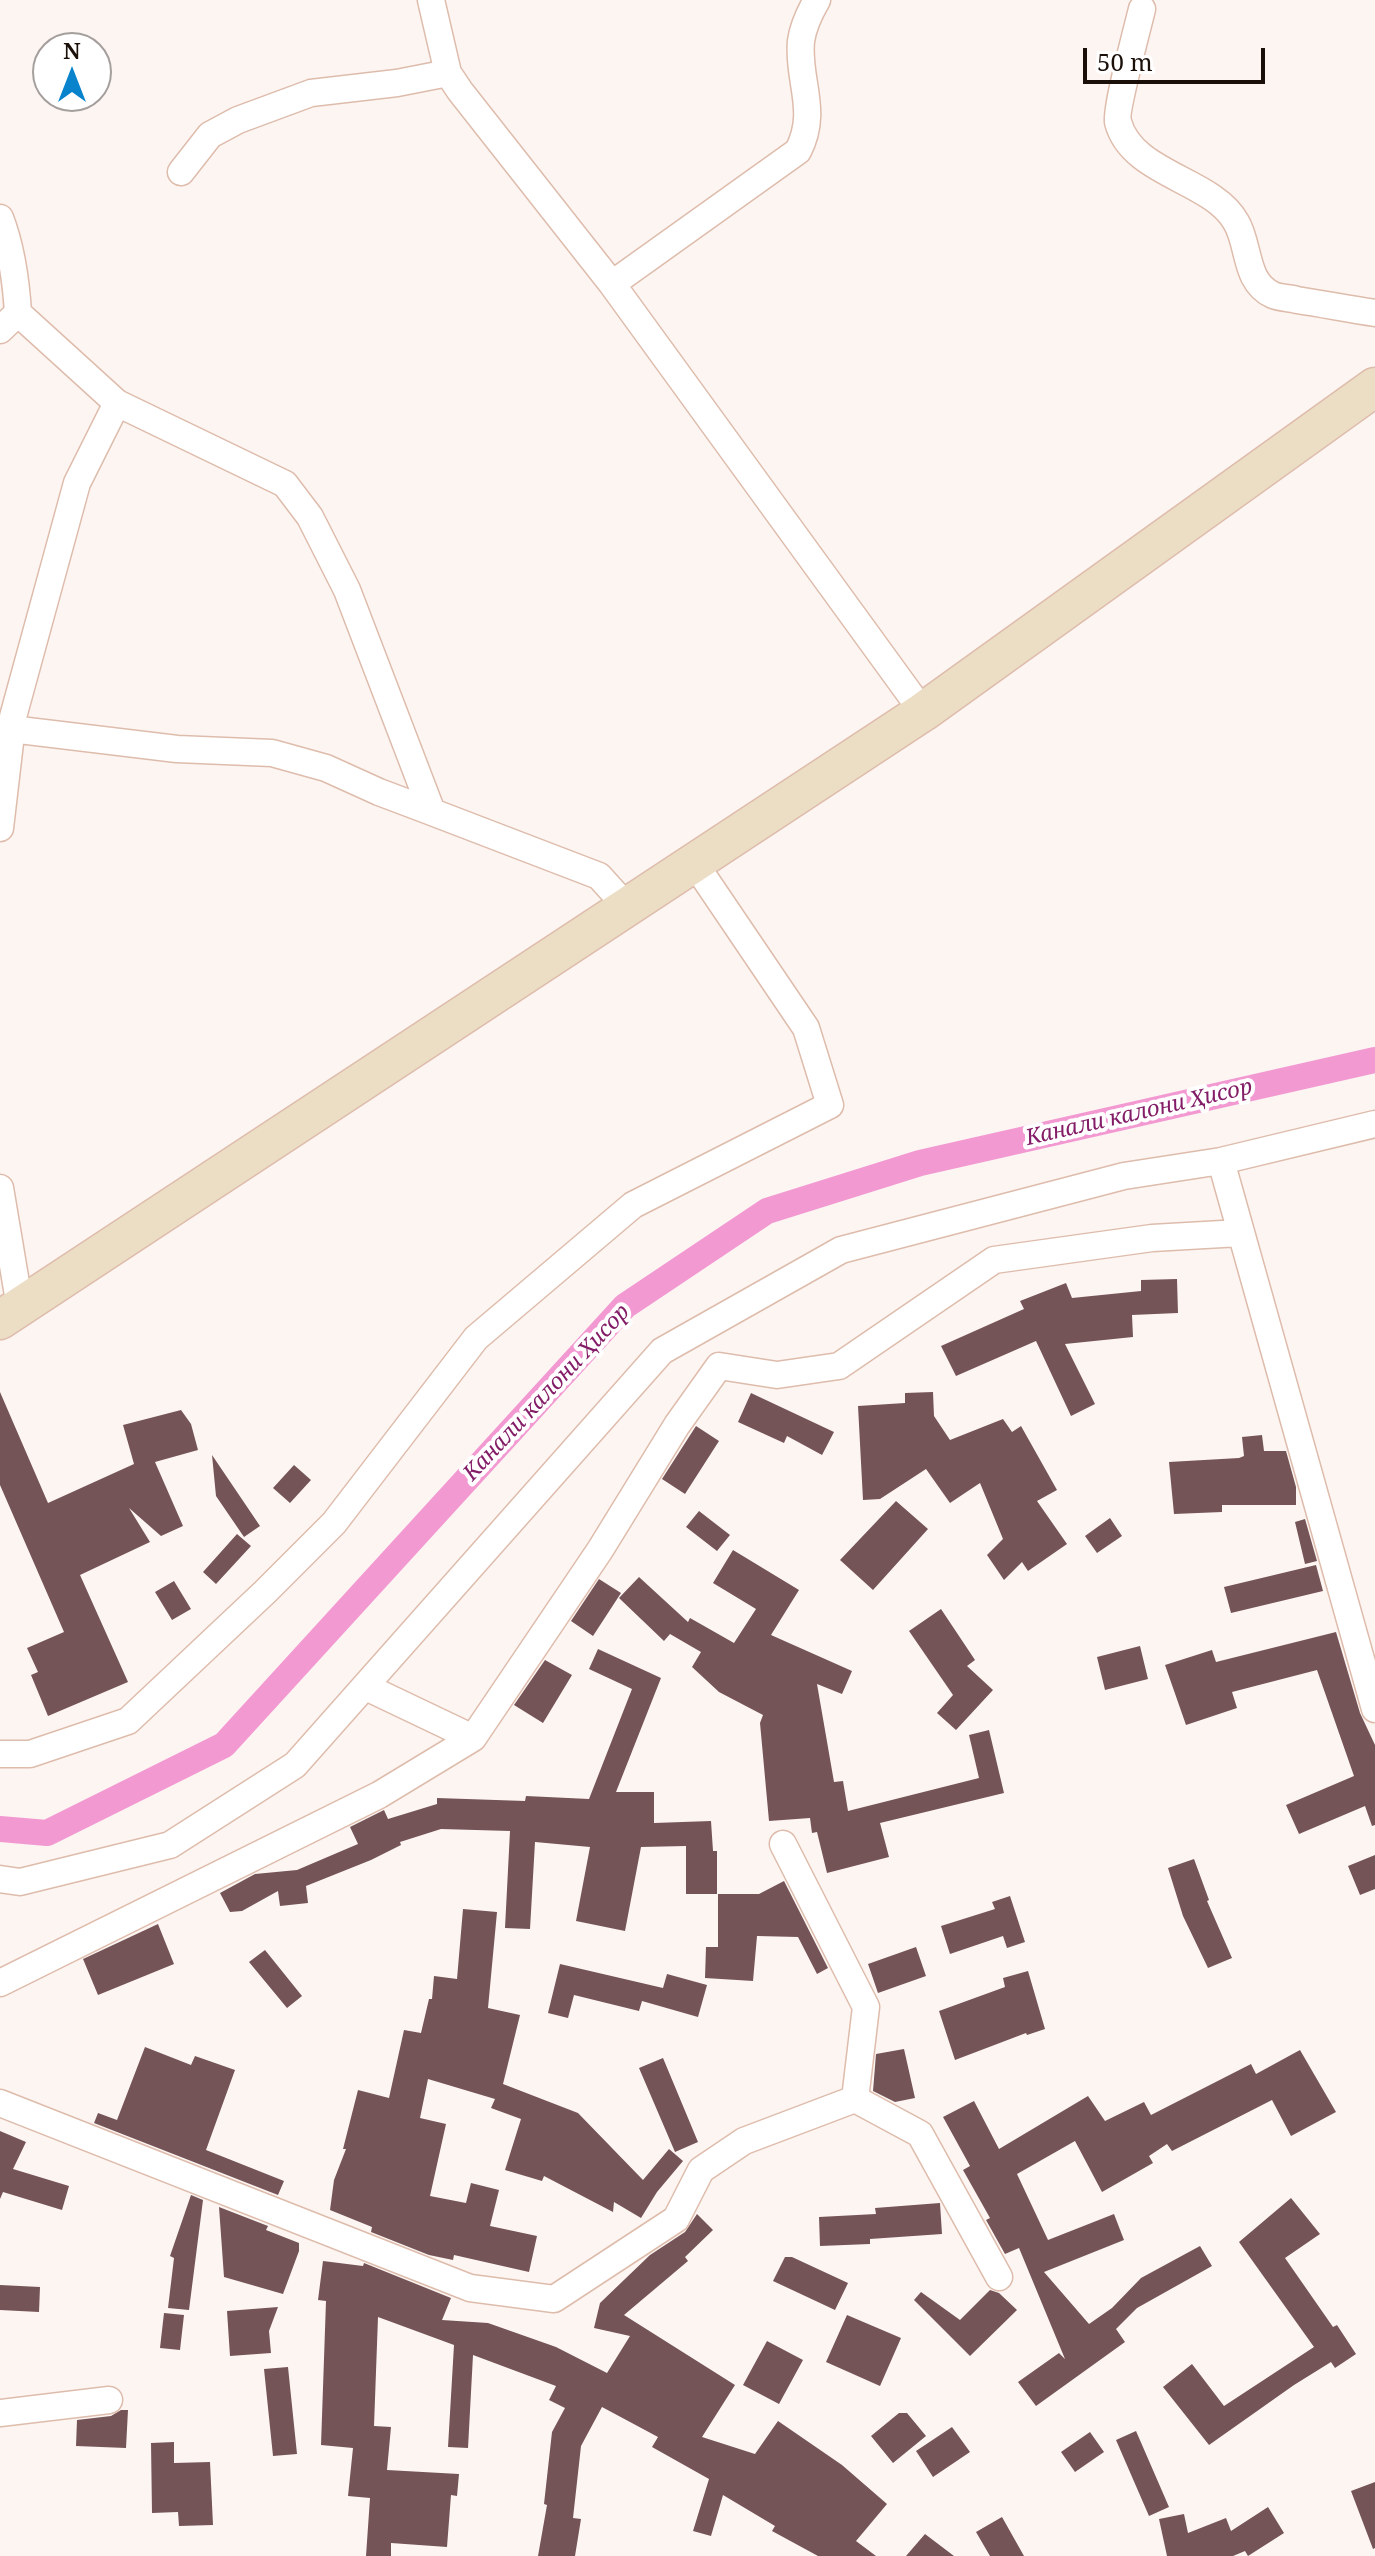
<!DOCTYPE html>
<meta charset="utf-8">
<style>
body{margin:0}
#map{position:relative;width:1375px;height:2556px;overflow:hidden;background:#fdf5f2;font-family:"Noto Serif",serif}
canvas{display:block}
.north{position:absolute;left:32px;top:32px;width:80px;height:80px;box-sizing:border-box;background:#fff;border:2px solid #a49f9d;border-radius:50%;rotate:0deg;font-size:22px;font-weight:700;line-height:32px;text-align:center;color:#1b0f0a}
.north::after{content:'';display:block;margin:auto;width:28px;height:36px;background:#0983cb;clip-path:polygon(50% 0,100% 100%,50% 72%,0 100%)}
.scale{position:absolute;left:1083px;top:48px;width:182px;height:36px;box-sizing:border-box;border:4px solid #1b0f0a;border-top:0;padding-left:10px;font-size:24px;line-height:28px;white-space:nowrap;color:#1b0f0a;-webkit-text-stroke:6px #fff;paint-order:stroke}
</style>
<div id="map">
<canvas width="1375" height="2556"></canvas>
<div class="north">N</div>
<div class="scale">50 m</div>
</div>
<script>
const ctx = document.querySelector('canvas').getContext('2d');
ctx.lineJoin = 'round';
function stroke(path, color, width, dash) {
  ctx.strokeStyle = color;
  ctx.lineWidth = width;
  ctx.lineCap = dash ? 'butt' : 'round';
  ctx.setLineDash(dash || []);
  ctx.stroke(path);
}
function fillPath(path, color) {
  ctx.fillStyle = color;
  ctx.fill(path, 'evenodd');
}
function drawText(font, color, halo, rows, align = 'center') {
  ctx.font = font + ' "Noto Serif",serif';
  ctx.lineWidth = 8;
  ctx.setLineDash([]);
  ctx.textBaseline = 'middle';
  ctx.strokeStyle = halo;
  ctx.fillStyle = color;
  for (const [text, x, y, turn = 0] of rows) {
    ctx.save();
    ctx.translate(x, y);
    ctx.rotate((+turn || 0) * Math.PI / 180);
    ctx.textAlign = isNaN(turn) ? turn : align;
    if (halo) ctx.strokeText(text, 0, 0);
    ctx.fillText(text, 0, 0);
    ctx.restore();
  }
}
stroke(new Path2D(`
 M 0,1829 L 47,1833 L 224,1745 L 625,1306 L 767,1211 L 920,1163 L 1375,1060`), '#f299d2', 26);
fillPath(new Path2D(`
 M 1177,1279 L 1178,1313 L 1132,1315 L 1133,1337 L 1065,1344 L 1095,1404 L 1071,1416 L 1036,1341 L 956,1376 L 941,1346 L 1024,1309 L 1020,1301 L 1066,1283 L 1072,1298 L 1141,1291 L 1141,1280 Z
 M 0,1392 L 48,1503 L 134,1464 L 123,1425 L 181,1410 L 191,1424 L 198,1450 L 155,1462 L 183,1526 L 161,1536 L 129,1508 L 150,1542 L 80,1575 L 128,1682 L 48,1716 L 31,1675 L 38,1672 L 27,1648 L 64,1632 L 0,1485 Z
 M 933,1392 L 934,1416 L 950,1440 L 1003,1419 L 1012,1432 L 1021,1426 L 1057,1490 L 1037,1501 L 1067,1544 L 1028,1571 L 1022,1562 L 1004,1580 L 987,1555 L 1003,1539 L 980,1483 L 950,1503 L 926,1469 L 880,1499 L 863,1500 L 858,1406 L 905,1403 L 905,1393 Z
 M 751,1393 L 834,1432 L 822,1455 L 787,1436 L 784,1443 L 738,1422 Z
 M 696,1426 L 719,1441 L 685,1494 L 662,1479 Z
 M 1262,1435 L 1264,1451 L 1286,1451 L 1296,1487 L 1296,1505 L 1222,1505 L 1222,1512 L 1174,1514 L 1169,1462 L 1239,1458 L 1244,1456 L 1242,1437 Z
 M 212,1455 L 260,1526 L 244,1537 L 216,1496 Z
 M 294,1465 L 311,1480 L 290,1503 L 273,1488 Z
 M 896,1501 L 928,1529 L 873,1590 L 840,1560 Z
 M 699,1511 L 730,1535 L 717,1551 L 686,1527 Z
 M 1110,1518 L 1122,1536 L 1097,1553 L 1085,1536 Z
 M 1305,1519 L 1317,1561 L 1305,1564 L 1295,1522 Z
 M 237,1534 L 251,1546 L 216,1584 L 203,1572 Z
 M 733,1550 L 799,1590 L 771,1635 L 852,1671 L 842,1694 L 817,1684 L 834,1782 L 843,1781 L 848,1811 L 979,1778 L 969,1735 L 989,1730 L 1004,1793 L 880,1823 L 889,1857 L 827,1873 L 817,1832 L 812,1833 L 810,1818 L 769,1821 L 760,1723 L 763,1715 L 719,1692 L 692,1667 L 701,1652 L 670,1634 L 664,1641 L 619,1598 L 639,1577 L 688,1622 L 690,1618 L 734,1643 L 756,1609 L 713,1583 Z
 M 1316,1565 L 1323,1591 L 1231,1613 L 1224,1587 Z
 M 599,1579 L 621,1593 L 593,1636 L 571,1621 Z
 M 174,1581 L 191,1609 L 172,1620 L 155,1592 Z
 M 941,1609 L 975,1660 L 967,1666 L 993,1690 L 956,1730 L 937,1713 L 953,1695 L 909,1631 Z
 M 1336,1632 L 1360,1713 L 1375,1745 L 1375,1825 L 1372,1826 L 1365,1806 L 1299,1834 L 1286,1805 L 1354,1776 L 1317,1670 L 1232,1692 L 1237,1708 L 1186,1725 L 1165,1665 L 1212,1650 L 1216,1662 Z
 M 1140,1646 L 1148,1679 L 1105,1690 L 1097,1657 Z
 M 598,1649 L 661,1678 L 616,1792 L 654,1792 L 654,1823 L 711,1821 L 713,1851 L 717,1851 L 717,1894 L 686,1894 L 686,1846 L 641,1847 L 625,1931 L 576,1921 L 590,1847 L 535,1842 L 530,1929 L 505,1928 L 510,1831 L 441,1829 L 400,1842 L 401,1845 L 371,1860 L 306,1886 L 308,1903 L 280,1906 L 278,1891 L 242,1911 L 230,1912 L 220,1893 L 255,1874 L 297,1870 L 358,1844 L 350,1827 L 384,1810 L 388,1819 L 437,1804 L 437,1798 L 525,1801 L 526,1796 L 589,1799 L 632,1689 L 589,1669 Z
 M 545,1660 L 572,1675 L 543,1723 L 514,1705 Z
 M 1375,1855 L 1375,1889 L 1360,1895 L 1348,1866 Z
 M 1194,1859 L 1209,1900 L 1207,1901 L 1232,1958 L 1208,1968 L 1183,1916 L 1168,1868 Z
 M 784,1881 L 828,1968 L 817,1974 L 798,1937 L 757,1936 L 753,1981 L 705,1978 L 706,1947 L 718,1947 L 718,1894 L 759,1894 Z
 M 1010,1896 L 1025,1942 L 1007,1948 L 1003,1936 L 950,1954 L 941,1926 L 995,1909 L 992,1902 Z
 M 463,1909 L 497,1912 L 488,2008 L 520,2015 L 503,2084 L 578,2113 L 643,2180 L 669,2149 L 683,2161 L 657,2192 L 641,2218 L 614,2202 L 613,2212 L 544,2176 L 542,2181 L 505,2170 L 521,2119 L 491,2108 L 495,2099 L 428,2079 L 420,2118 L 446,2124 L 430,2196 L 466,2203 L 471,2183 L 499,2190 L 490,2226 L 537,2236 L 529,2272 L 454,2255 L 453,2260 L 429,2255 L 371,2232 L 372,2227 L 330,2210 L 334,2180 L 346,2149 L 343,2149 L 358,2090 L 389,2098 L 404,2030 L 421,2033 L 429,1999 L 432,1999 L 434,1976 L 457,1979 Z
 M 158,1924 L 174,1964 L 98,1995 L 83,1959 Z
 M 916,1947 L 926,1976 L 878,1993 L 868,1964 Z
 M 265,1950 L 302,1996 L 287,2008 L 249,1962 Z
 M 560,1964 L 663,1988 L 667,1974 L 707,1985 L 698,2017 L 642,2001 L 639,2011 L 574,1995 L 568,2018 L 548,2013 Z
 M 1028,1971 L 1045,2029 L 1027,2035 L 1026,2033 L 955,2060 L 939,2011 L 1005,1987 L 1003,1978 Z
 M 145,2047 L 191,2065 L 195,2056 L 235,2070 L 206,2150 L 284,2181 L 278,2195 L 94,2123 L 98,2113 L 117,2120 Z
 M 904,2049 L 915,2098 L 895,2102 L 873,2091 L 876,2054 Z
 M 1300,2050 L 1336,2112 L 1291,2136 L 1272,2100 L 1172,2151 L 1167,2144 L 1149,2156 L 1153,2163 L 1102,2192 L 1075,2141 L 1017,2174 L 1048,2240 L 1114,2214 L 1124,2240 L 1044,2272 L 1089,2324 L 1112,2308 L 1141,2278 L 1200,2246 L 1212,2266 L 1137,2308 L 1116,2329 L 1125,2342 L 1036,2406 L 1018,2382 L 1059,2353 L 1065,2359 L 1019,2248 L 1005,2254 L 986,2220 L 990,2218 L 963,2170 L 970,2166 L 943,2117 L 974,2101 L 999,2149 L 1088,2096 L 1105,2121 L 1144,2102 L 1151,2115 L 1251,2064 L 1256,2074 Z
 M 663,2058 L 698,2142 L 675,2152 L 639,2068 Z
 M 0,2131 L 26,2142 L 13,2169 L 69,2186 L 62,2210 L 3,2192 L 0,2199 Z
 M 191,2195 L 203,2200 L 189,2310 L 168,2308 L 174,2258 L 170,2256 Z
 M 1291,2198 L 1320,2234 L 1285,2258 L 1333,2327 L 1337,2325 L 1356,2354 L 1335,2368 L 1331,2362 L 1294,2385 L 1209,2445 L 1163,2387 L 1192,2364 L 1224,2406 L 1314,2347 L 1239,2242 Z
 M 940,2203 L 942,2234 L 870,2239 L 870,2244 L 820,2246 L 819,2217 L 876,2214 L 875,2208 Z
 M 219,2207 L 268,2226 L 266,2230 L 299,2243 L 299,2251 L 283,2294 L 224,2277 Z
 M 697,2214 L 713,2230 L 685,2257 L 688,2261 L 624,2315 L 735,2385 L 702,2437 L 755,2454 L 778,2421 L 842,2465 L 887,2504 L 856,2541 L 876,2556 L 818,2556 L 772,2531 L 775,2526 L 723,2495 L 711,2536 L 693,2531 L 709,2479 L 652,2447 L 658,2437 L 602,2407 L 581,2446 L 573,2518 L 581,2519 L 575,2556 L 538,2556 L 547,2505 L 544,2504 L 552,2432 L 565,2408 L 549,2400 L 556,2386 L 473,2355 L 468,2448 L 448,2447 L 454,2345 L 378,2317 L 374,2426 L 391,2427 L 387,2470 L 459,2474 L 457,2496 L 451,2495 L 447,2547 L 391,2543 L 391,2556 L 366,2556 L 370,2498 L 348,2496 L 353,2448 L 321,2445 L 326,2301 L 318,2300 L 323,2261 L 363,2266 L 364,2263 L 451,2298 L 442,2320 L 488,2323 L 556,2347 L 607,2373 L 630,2336 L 594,2328 L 600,2303 L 650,2255 L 685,2232 Z
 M 785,2257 L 792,2257 L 848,2283 L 835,2310 L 773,2281 Z
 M 0,2285 L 40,2287 L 39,2312 L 0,2310 Z
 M 990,2290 L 999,2293 L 1017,2310 L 970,2356 L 914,2300 L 921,2292 L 960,2320 Z
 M 278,2307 L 269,2331 L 271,2353 L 230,2356 L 227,2311 Z
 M 164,2313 L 184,2315 L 180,2350 L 160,2348 Z
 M 847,2315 L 901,2338 L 880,2386 L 826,2362 Z
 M 767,2341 L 803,2360 L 779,2404 L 743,2385 Z
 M 288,2367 L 297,2454 L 273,2456 L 264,2369 Z
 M 121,2410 L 128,2410 L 126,2448 L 76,2446 L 77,2420 L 111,2416 Z
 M 899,2413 L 907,2413 L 926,2436 L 893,2463 L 871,2436 Z
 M 952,2427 L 970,2452 L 933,2477 L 916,2451 Z
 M 1136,2431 L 1169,2507 L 1149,2516 L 1116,2440 Z
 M 1090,2432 L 1104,2452 L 1075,2472 L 1061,2452 Z
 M 174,2442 L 174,2463 L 210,2462 L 213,2525 L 179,2526 L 178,2512 L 152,2513 L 151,2443 Z
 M 1375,2482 L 1375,2548 L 1373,2549 L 1351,2491 Z
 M 1268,2507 L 1284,2533 L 1248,2556 L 1245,2551 L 1233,2556 L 1167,2556 L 1159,2519 L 1184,2514 L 1188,2533 L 1226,2518 L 1231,2531 Z
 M 1002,2517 L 1024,2556 L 990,2556 L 976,2532 Z
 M 925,2534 L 954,2556 L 906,2556 Z`), '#755457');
const minor = new Path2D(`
 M 431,0 L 448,73 L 460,91 L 612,284 L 923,712
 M 1142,9 C 1138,26 1115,111 1118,122 C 1132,175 1212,179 1236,222 C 1250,245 1244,282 1273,295 C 1280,298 1290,298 1297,300 C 1323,304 1349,309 1375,313
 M 181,172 L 210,135 L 238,120 L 311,93 L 397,83 L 448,73
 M 0,218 C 12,249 16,280 18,313 L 0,330
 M 612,284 L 798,151 C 819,111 797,80 801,41 C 803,27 810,12 817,0
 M 18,313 L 117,403 L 285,484 L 310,517 L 347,590 L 432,812 L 599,876 L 627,907
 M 11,729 L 177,749 L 272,753 L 326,768 L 379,792 L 432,812
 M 0,828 L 13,717 L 77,483 L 117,403
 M 1375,1124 L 1221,1161 L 1375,1709
 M 0,1188 L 20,1307
 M 366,1687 L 473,1738
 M 0,1754 L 30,1754 L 128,1721 L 265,1592 L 334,1523 L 476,1338 L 633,1205 L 830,1105 L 806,1028 L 695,864
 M 0,1879 L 20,1882 L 170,1845 L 295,1765 L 662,1351 L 841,1250 L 1124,1176 L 1221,1161
 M 0,1983 L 379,1795 L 473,1738 L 600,1550 L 677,1425 L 719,1366 L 777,1375 L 839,1366 L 994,1260 L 1152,1238 L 1240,1233
 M 855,2099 L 920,2134 L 999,2277
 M 0,2103 L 470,2288 L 554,2299 L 676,2219 L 701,2170 L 744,2141 L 855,2099 L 866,2007 L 783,1844
 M 0,2413 L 109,2400`);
const secondary = new Path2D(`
 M 0,1320 L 923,712 L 1375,387`);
stroke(minor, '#debcac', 29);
stroke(secondary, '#debcac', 41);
stroke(minor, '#fff', 26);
stroke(secondary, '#ecddc5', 38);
drawText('italic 22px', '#831d67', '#fff', [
 ["Канали калони Ҳисор",1139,1113,-13],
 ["Канали калони Ҳисор",547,1393,-47]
]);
</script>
